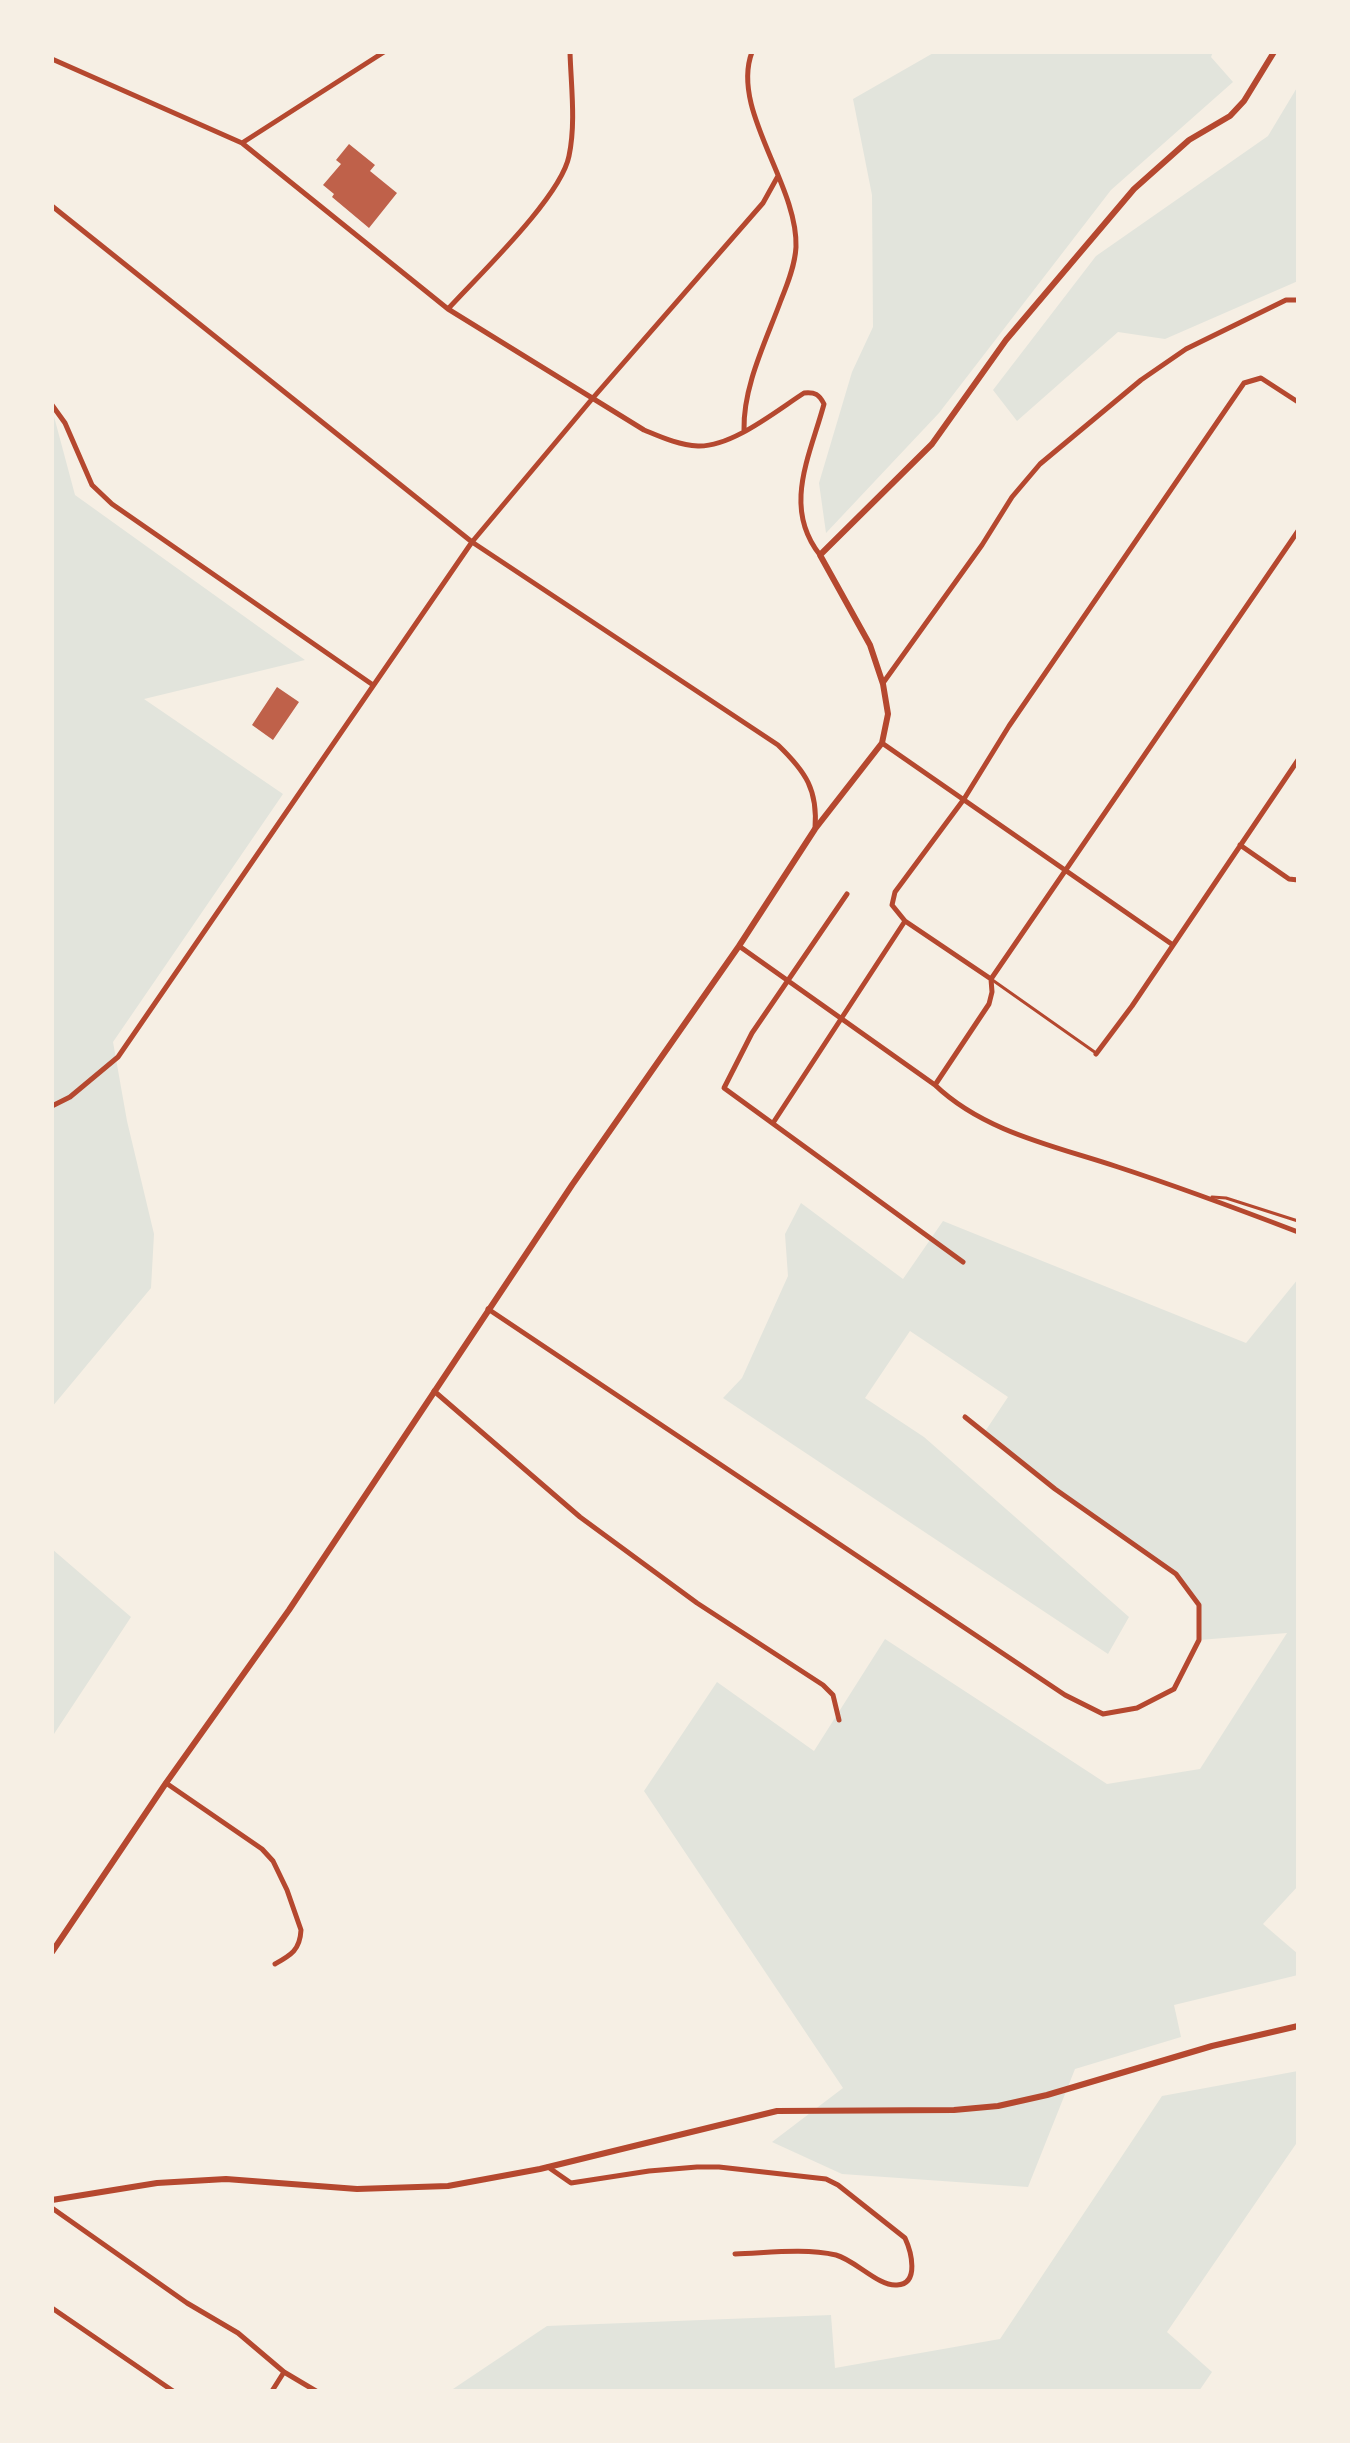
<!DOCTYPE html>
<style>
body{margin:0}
#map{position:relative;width:1350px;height:2443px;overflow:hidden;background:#f6efe4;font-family:Overpass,sans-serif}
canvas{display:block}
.frame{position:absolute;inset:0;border:54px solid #f6efe4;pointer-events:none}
</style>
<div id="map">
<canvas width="1350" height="2443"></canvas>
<div class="frame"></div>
</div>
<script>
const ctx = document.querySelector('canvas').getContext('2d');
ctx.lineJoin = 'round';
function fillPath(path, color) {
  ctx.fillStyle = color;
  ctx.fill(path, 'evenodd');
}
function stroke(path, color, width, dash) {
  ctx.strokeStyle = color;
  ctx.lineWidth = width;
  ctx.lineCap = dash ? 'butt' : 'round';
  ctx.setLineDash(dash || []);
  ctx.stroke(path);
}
fillPath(new Path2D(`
 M 935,52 L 1213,52 L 1211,57 L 1233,82 L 1111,190 L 939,413 L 826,533 L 819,483 L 852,372 L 873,327 L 872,195 L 853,99 Z
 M 1298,86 L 1298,281 L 1165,339 L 1118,332 L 1017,421 L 993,390 L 1096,256 L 1268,136 Z
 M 52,409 L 75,495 L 305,660 L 144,699 L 283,794 L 113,1042 L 127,1121 L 154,1234 L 151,1288 L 52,1407 Z
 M 801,1203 L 903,1279 L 943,1221 L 1246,1343 L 1298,1279 L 1298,1886 L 1263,1924 L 1298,1954 L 1298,1975 L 1174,2005 L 1181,2037 L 1075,2069 L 1028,2187 L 842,2174 L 772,2142 L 843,2088 L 644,1791 L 717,1682 L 814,1751 L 885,1639 L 1107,1784 L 1200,1769 L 1287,1633 L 1199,1640 L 1199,1605 L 1176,1574 L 1055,1489 L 984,1433 L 1008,1397 L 910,1331 L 865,1398 L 924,1437 L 1129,1617 L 1108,1654 L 723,1398 L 742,1378 L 788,1276 L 785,1234 Z
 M 52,1549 L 131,1617 L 52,1737 Z
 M 1298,2071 L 1298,2141 L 1167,2332 L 1212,2372 L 1199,2391 L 450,2391 L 547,2326 L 831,2315 L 835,2368 L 1000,2339 L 1162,2096 Z`), '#e2e4dc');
fillPath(new Path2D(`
 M 349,144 L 375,165 L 370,171 L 397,193 L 369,228 L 332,197 L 334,194 L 323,185 L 341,164 L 336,160 Z
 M 277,687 L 299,702 L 273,740 L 252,725 Z`), '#bf614a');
stroke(new Path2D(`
 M 991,979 L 1096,1053
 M 1212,1197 L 1226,1198 L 1298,1221`), '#b5482f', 3);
stroke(new Path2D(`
 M 52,59 L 242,143 L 448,309 L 644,430 C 661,437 678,445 698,446 C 732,447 776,411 804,393 C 815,392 819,394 824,404 C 810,456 782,507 820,555
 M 242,143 L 384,52
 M 52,206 L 472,542 L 778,745 C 806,772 818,790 815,829
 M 448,309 C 479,275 561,197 569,156 C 576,123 571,86 570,52
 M 52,405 L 65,423 L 92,485 L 112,504 L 373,685
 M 744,430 C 743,386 766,341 781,300 C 788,283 795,265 796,247 C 798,184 730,110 752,52
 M 883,683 L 982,545 L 1012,497 L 1040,464 L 1141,380 L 1186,349 L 1286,300 L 1298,300
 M 882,743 L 1173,945
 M 1240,845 L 1289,879 L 1298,880
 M 847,894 L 752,1033 L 724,1088 L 963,1262
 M 739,946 L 935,1085 C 984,1132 1055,1146 1118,1167 C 1179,1187 1238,1209 1298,1232
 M 991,979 L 905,921 L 892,905 L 895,892 L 964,799 L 1009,726 L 1244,383 L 1261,378 L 1298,402
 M 1096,1054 L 1132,1006 L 1298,760
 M 935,1085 L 989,1004 L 992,992 L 991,979 L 1298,531
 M 52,1106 L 70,1097 L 118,1057 L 472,542 L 592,399 L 763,203 L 778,176
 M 773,1123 L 905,921
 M 488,1309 L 1065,1695 L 1103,1714 L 1137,1708 L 1174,1689 L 1199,1640 L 1199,1605 L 1176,1574 L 1055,1489 L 965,1417
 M 434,1391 L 580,1517 L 697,1603 L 823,1685 L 833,1695 L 839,1720
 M 166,1783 L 262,1849 L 273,1861 L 287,1890 L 301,1930 C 300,1950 291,1955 275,1964
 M 548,2167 L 571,2183 L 649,2171 L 697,2167 L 719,2167 L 826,2179 L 838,2185 L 905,2238 C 911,2251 920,2284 897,2285 C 879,2287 855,2260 836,2255 C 804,2248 768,2253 735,2254
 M 52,2208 L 187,2303 L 238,2333 L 284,2372 L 316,2391
 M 52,2308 L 173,2391
 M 272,2391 L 284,2372`), '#b5482f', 5);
stroke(new Path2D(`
 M 52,1952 L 166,1783 L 289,1610 L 572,1185 L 739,946 L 815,829 L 882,743 L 888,714 L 883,684 L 870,645 L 820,555 L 932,444 L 1006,340 L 1134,189 L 1189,140 L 1230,116 L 1244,101 L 1274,52
 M 52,2200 L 157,2183 L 226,2179 L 357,2189 L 448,2186 L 540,2169 L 777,2111 L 954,2110 L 998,2106 L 1047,2095 L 1212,2046 L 1298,2026`), '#b5482f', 6);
</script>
